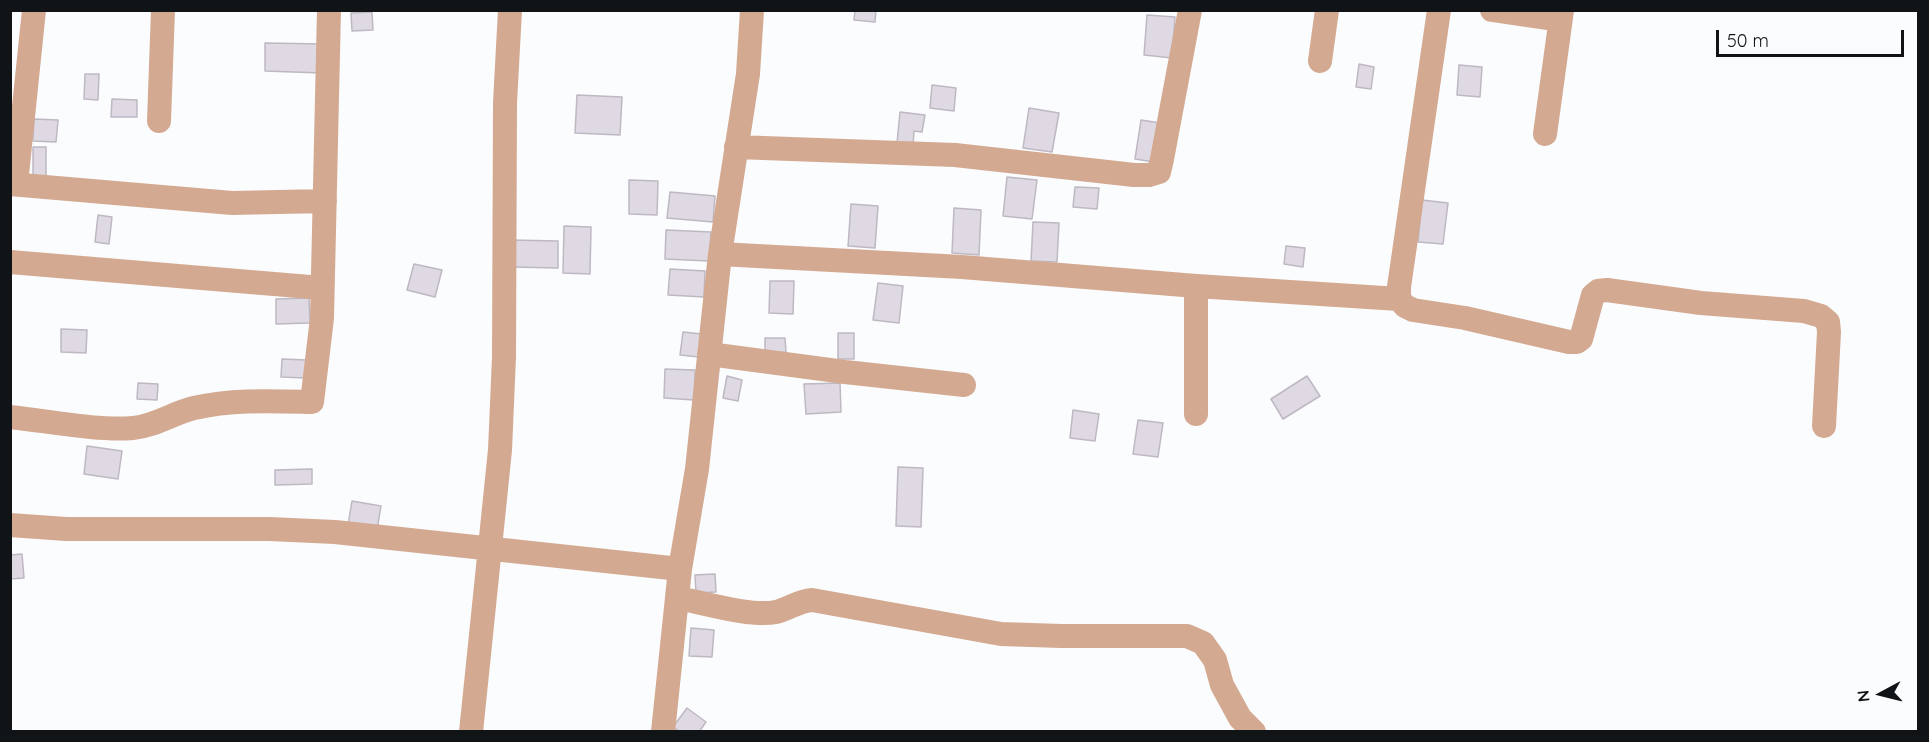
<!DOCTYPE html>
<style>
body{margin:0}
#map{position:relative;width:1929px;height:742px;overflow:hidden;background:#fafcfd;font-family:Quicksand,sans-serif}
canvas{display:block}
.frame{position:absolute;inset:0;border:12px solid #111417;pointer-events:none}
.north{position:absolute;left:1851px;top:664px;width:60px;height:60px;-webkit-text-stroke:4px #fafcfd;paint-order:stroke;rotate:263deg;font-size:16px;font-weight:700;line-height:24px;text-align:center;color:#111417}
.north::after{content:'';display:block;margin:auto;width:21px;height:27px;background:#111417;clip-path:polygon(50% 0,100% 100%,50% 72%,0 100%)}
.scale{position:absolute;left:1716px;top:30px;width:188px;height:27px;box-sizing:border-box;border:3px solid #111417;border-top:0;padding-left:8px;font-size:18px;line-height:21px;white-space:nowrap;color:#111417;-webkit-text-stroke:4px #fafcfd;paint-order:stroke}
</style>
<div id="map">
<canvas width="1929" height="742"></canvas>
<div class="frame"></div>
<div class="north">N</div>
<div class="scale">50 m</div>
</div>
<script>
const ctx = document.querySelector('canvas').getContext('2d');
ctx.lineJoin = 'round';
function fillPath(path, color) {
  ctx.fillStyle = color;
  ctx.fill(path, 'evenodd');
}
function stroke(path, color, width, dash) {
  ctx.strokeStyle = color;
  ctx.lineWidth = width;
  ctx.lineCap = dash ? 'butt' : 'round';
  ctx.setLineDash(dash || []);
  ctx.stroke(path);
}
const building = new Path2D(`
 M 855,10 L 876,10 L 875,22 L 854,20 Z
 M 372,12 L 373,30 L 352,31 L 351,13 Z
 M 1147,15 L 1175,17 L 1172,58 L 1144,55 Z
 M 265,43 L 323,44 L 322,73 L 265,71 Z
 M 1359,64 L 1374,67 L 1371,89 L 1356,87 Z
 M 1459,65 L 1482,67 L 1480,97 L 1457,95 Z
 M 85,74 L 99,74 L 98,100 L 84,99 Z
 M 932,85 L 956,88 L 954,111 L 930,108 Z
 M 577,95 L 622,97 L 620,135 L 575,133 Z
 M 112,99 L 137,100 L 137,117 L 111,117 Z
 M 1029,108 L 1059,113 L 1052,152 L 1023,148 Z
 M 900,112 L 925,115 L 922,132 L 914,131 L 913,145 L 897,143 Z
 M 34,119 L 58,120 L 56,142 L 33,141 Z
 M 1141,120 L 1160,123 L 1154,162 L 1135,159 Z
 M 33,147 L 46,147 L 46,178 L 33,178 Z
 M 1007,177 L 1037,180 L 1032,219 L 1003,216 Z
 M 629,180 L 658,181 L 657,215 L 629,214 Z
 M 1075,187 L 1099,188 L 1097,209 L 1073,207 Z
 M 670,192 L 715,196 L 713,222 L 667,218 Z
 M 1422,200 L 1448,203 L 1443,244 L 1418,242 Z
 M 851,204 L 878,206 L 875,248 L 848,246 Z
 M 954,208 L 981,210 L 979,255 L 952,253 Z
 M 98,215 L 112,217 L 109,244 L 95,242 Z
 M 1033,222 L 1059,223 L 1057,262 L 1031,261 Z
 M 564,226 L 591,227 L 590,274 L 563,273 Z
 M 666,230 L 711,232 L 709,261 L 665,259 Z
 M 512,240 L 558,241 L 558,268 L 511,267 Z
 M 1286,246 L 1305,248 L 1303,267 L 1284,264 Z
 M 414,264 L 442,270 L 435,297 L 407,290 Z
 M 670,269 L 705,271 L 704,297 L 668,295 Z
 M 770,281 L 794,281 L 793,314 L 769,313 Z
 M 878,283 L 903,286 L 899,323 L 873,320 Z
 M 309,298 L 310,323 L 276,324 L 276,299 Z
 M 61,329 L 87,330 L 86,353 L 61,352 Z
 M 683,332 L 702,334 L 699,357 L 680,355 Z
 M 838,333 L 854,333 L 854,359 L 838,359 Z
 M 765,338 L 785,338 L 786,352 L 765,353 Z
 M 282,359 L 307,360 L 306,378 L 281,377 Z
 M 665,369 L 695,370 L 694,400 L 664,398 Z
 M 727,376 L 742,380 L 738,401 L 723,398 Z
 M 1307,376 L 1320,396 L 1283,419 L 1271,399 Z
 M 138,383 L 158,384 L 157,400 L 137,399 Z
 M 840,383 L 841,412 L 806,414 L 804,384 Z
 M 1073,410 L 1099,414 L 1095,441 L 1070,438 Z
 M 1138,420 L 1163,423 L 1158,457 L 1133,454 Z
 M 87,446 L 122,451 L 118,479 L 84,474 Z
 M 898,467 L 923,468 L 921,527 L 896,526 Z
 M 312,469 L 312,484 L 275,485 L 275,470 Z
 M 352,501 L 381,506 L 377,530 L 348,525 Z
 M 22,554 L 24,578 L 10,579 L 10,555 Z
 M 715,574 L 716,592 L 696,593 L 695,575 Z
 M 691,628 L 714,630 L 712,657 L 689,656 Z
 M 687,708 L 706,722 L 699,732 L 680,732 L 673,727 Z`);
fillPath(building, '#dfd9e4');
stroke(building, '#beb8c3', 1.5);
stroke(new Path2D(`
 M 1439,10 L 1399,287 L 1399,299 L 1405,306 L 1413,310 L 1465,318 L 1569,342 L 1577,342 L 1581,339 L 1593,295 L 1598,291 L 1607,290 L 1701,303 L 1804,311 L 1821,316 L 1828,322 L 1829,332 L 1824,426
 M 1492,10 L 1560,20
 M 1320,61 L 1327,10
 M 159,121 L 163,10
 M 1545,134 L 1562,10
 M 736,147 L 955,155 L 1134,175 L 1149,175 L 1159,172 L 1162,159 L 1190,10
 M 10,184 L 232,203 L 325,201
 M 16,184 L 34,10
 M 720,254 L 962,267 L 1196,286 L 1399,299
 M 10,262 L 322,288
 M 1196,286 L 1196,414
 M 709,354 L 845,372 L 964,385
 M 10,417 C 48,421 97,431 133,428 C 155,426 173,413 194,408 C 233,399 272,401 312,402 L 322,318 L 329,10
 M 10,525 L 66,529 L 269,529 L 335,532 L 680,569
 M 678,598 C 705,603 750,617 776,612 C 789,609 798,601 812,600 L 1001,634 L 1061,636 L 1187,636 L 1203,643 L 1215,660 L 1222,685 L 1240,718 L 1254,732
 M 471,732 L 500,450 L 504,357 L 505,103 L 510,10
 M 663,732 L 680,569 L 697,469 L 720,254 L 748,74 L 752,10`), '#d4a991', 24);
</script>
